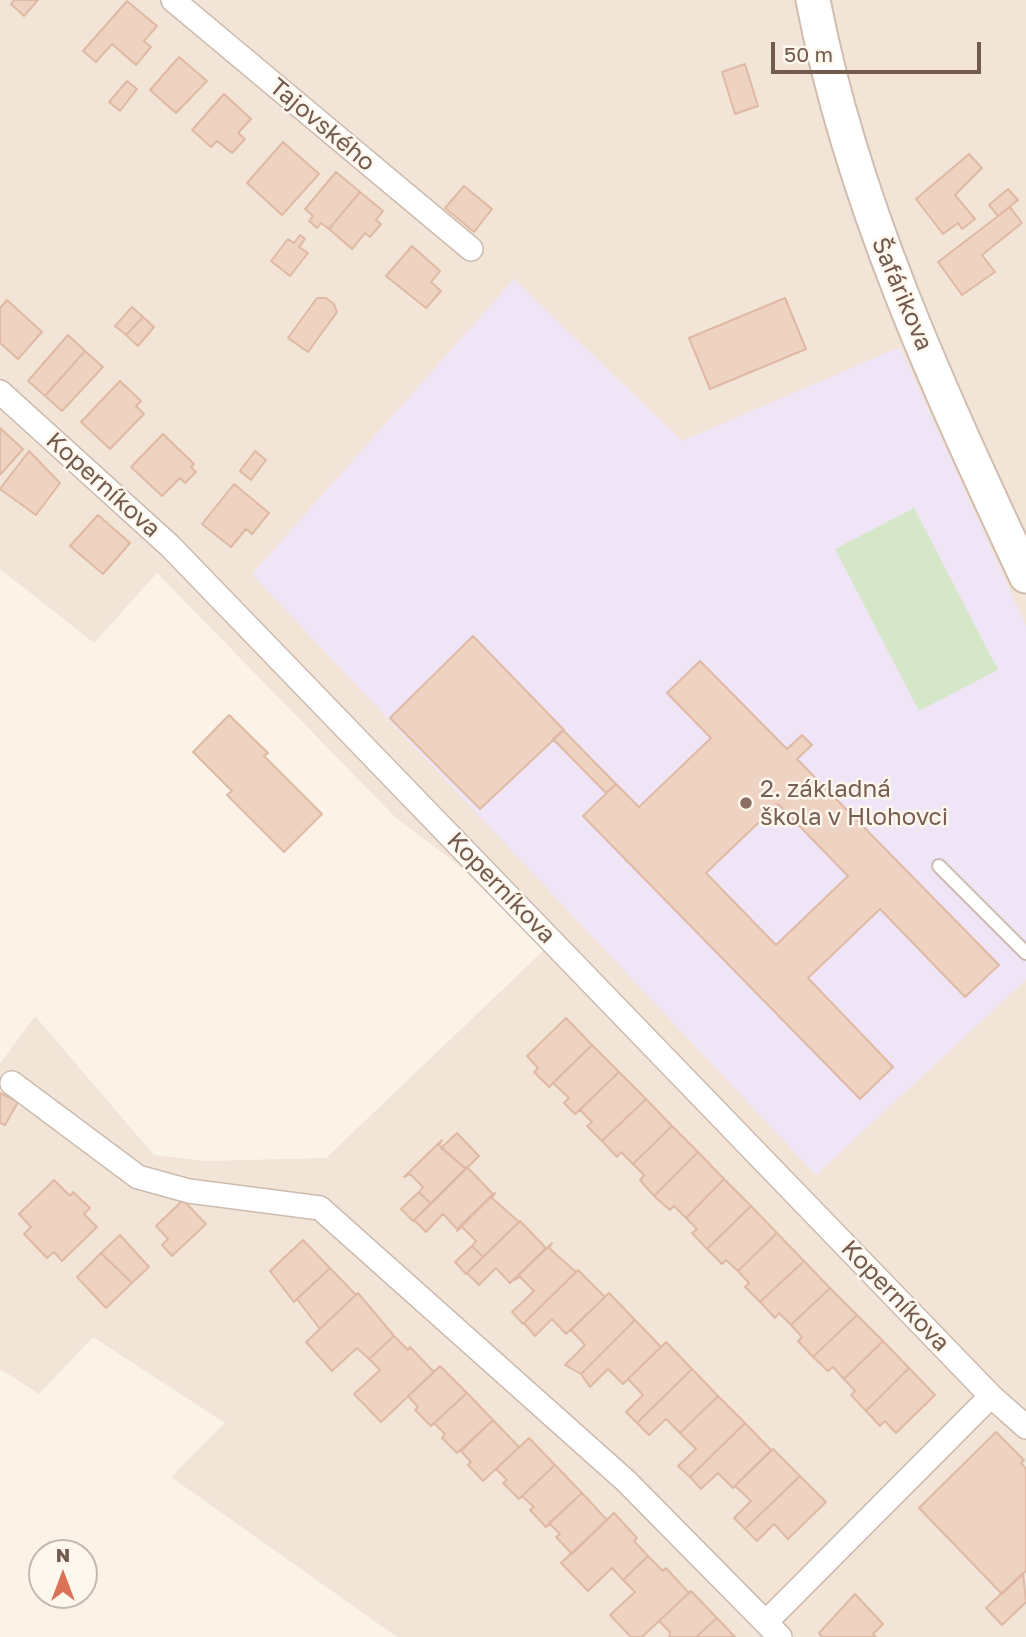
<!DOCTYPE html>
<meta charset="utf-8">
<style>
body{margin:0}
#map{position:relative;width:1026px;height:1637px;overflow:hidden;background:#fbf3e8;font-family:"Golos Text",sans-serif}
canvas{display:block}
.north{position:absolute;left:28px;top:1539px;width:70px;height:70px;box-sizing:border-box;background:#fef7ee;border:2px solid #c6b8ae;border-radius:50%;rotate:0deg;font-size:19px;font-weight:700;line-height:28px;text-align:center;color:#735a4e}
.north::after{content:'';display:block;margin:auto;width:24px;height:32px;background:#da7258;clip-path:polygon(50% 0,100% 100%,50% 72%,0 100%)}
.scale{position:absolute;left:771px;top:42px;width:210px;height:32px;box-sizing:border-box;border:4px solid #735a4e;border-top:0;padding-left:9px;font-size:21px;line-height:24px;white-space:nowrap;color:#735a4e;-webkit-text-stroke:5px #fef7ee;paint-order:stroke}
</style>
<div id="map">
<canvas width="1026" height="1637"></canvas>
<div class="north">N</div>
<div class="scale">50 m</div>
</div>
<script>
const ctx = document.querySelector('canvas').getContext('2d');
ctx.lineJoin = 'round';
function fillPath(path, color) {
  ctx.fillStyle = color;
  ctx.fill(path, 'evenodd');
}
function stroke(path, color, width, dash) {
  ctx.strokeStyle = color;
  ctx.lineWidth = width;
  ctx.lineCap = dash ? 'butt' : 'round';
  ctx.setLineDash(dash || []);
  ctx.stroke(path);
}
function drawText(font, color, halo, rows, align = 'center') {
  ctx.font = font + ' "Golos Text",sans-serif';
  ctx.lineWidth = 5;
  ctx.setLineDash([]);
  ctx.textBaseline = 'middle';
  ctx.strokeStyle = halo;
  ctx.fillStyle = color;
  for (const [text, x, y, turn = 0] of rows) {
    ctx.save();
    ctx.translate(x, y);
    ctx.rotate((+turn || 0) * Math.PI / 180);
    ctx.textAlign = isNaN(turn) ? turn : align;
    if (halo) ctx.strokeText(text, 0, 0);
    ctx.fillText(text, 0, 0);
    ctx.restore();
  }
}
fillPath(new Path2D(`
 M 0,0 L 1026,0 L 1026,1637 L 397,1637 L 171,1477 L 225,1423 L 93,1337 L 39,1394 L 0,1369 L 0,1064 L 35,1016 L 154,1155 L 206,1161 L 326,1158 L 544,950 L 457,864 L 395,817 L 157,573 L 94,643 L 0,569 Z`), '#f2e5d7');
fillPath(new Path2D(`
 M 514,279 L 682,441 L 900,347 L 1026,626 L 1026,980 L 816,1175 L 252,574 Z`), '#f0e5f7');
fillPath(new Path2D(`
 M 914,508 L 998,670 L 919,711 L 835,549 Z`), '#d5e7c8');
const building = new Path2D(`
 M 14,0 L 38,0 L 24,16 L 11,4 Z
 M 127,1 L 157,26 L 144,41 L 151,47 L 136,65 L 112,44 L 96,62 L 83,51 Z
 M 179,57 L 207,81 L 176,113 L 150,90 Z
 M 745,64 L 758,106 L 735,114 L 722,72 Z
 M 127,81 L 137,89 L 120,111 L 109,102 Z
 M 224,94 L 251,119 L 238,133 L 245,139 L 232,153 L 217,141 L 211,147 L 192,130 Z
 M 283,142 L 319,174 L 282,215 L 247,183 Z
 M 969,154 L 982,168 L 955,195 L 975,219 L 962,229 L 958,223 L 943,234 L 916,199 Z
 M 336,172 L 360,192 L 329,229 L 321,223 L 317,228 L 309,221 L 313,216 L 305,209 Z
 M 464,186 L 492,209 L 474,232 L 445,208 Z
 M 1008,189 L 1018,200 L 998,216 L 989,205 Z
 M 360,192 L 383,211 L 376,220 L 381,224 L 370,237 L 365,233 L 352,249 L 329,229 Z
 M 1010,207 L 1022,223 L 982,255 L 995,272 L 962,295 L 938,262 Z
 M 300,235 L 305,239 L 299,247 L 308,253 L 290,276 L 271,261 L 288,239 L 294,243 Z
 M 412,246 L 440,271 L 431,282 L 441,291 L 426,308 L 386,276 Z
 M 317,298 L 326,298 L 334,304 L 337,312 L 308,352 L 288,338 Z
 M 785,298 L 806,349 L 710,389 L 689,338 Z
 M 7,300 L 42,332 L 18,359 L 0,343 L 0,308 Z
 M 132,307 L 143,317 L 126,335 L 115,326 Z
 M 143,317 L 154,327 L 138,346 L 126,335 Z
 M 68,335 L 85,351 L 45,396 L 28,381 Z
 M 85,351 L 103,367 L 62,411 L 45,396 Z
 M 120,381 L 141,401 L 136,406 L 144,414 L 110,449 L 81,422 Z
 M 0,428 L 23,449 L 0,475 Z
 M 163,434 L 194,464 L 191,467 L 196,472 L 185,483 L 180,478 L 162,496 L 131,467 Z
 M 29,451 L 60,483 L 36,515 L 0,489 Z
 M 255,451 L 266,460 L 251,480 L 240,471 Z
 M 234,484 L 269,513 L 252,534 L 246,529 L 231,547 L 202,524 Z
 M 98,515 L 130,543 L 103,574 L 70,546 Z
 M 473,636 L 564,730 L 480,809 L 390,718 Z
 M 700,661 L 787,749 L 802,735 L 812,745 L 797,759 L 999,965 L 965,997 L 880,909 L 808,978 L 893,1067 L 860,1099 L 583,816 L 616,784 L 639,807 L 711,738 L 667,693 ZM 778,804 L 848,876 L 776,945 L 706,873 Z
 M 229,715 L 268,753 L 264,756 L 322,814 L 284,852 L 227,795 L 232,791 L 193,752 Z
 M 563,730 L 616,784 L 606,793 L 553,739 Z
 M 566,1018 L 592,1045 L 549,1087 L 534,1072 L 538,1068 L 527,1056 Z
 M 592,1045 L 619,1072 L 575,1114 L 564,1103 L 569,1098 L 553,1083 Z
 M 619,1072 L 646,1099 L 602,1141 L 587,1126 L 592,1122 L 580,1110 Z
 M 0,1093 L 18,1102 L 5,1125 L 0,1123 Z
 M 646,1099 L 672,1126 L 633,1164 L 621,1152 L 617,1157 L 602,1141 Z
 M 672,1126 L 698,1152 L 654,1196 L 640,1180 L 644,1175 L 633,1164 Z
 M 457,1133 L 479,1156 L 466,1169 L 441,1148 Z
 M 442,1140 L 439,1145 L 466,1169 L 431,1204 L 419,1192 L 423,1187 L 410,1174 L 404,1177 Z
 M 698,1152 L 724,1179 L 686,1218 L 674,1206 L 670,1210 L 654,1196 Z
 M 467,1167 L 493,1194 L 457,1229 L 443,1214 L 426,1232 L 414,1220 Z
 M 724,1179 L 751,1206 L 707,1249 L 692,1233 L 697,1229 L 686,1218 Z
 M 54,1180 L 70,1196 L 73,1192 L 90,1208 L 84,1214 L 97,1227 L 62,1261 L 54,1252 L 47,1258 L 24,1234 L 31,1227 L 19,1214 Z
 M 419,1192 L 431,1204 L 413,1221 L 401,1209 Z
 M 495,1193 L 492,1198 L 519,1222 L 483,1257 L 472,1246 L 476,1241 L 462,1227 L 457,1231 Z
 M 183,1200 L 206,1224 L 172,1256 L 162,1245 L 168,1239 L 156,1226 Z
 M 751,1206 L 777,1233 L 738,1271 L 726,1260 L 722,1264 L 707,1249 Z
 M 520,1221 L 546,1248 L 510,1283 L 496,1268 L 479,1285 L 467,1273 Z
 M 777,1233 L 804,1261 L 760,1302 L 745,1287 L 749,1283 L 738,1271 Z
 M 120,1235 L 149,1267 L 132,1283 L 101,1253 Z
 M 303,1240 L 330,1268 L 294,1302 L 270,1271 Z
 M 552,1243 L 549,1248 L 576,1272 L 523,1324 L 512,1312 L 534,1291 L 520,1277 L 514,1280 Z
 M 472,1246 L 483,1257 L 466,1274 L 455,1262 Z
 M 101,1253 L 132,1283 L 106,1308 L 77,1277 Z
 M 804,1261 L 830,1288 L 791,1325 L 779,1313 L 775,1318 L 760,1302 Z
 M 330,1268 L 356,1295 L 320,1329 L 297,1299 Z
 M 578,1270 L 605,1297 L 566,1334 L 552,1319 L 535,1336 L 524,1323 Z
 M 830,1288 L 857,1315 L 813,1357 L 798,1341 L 802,1337 L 791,1325 Z
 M 358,1293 L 394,1336 L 369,1359 L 357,1348 L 332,1371 L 306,1342 Z
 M 609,1293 L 635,1320 L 581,1374 L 565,1365 L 585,1345 L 571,1330 Z
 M 857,1315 L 883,1341 L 844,1379 L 833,1367 L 828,1371 L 813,1357 Z
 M 635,1320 L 661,1347 L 623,1384 L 608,1369 L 590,1387 L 581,1374 Z
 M 394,1336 L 408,1350 L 410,1347 L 434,1372 L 381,1422 L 354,1394 L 380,1370 L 369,1359 Z
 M 883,1341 L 909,1368 L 866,1411 L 851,1395 L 855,1391 L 844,1379 Z
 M 666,1342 L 692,1369 L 637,1423 L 626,1412 L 643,1395 L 628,1379 Z
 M 440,1366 L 467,1393 L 431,1426 L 415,1410 L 418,1407 L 408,1396 Z
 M 909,1368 L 935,1395 L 896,1433 L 885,1421 L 880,1426 L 866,1411 Z
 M 692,1369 L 718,1396 L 680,1433 L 666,1419 L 649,1435 L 637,1423 Z
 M 467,1393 L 493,1420 L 457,1453 L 442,1438 L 445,1434 L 434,1423 Z
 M 718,1396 L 745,1423 L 690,1477 L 678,1466 L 696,1449 L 680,1433 Z
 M 493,1420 L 519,1447 L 483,1481 L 468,1465 L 471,1462 L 461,1451 Z
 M 745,1423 L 771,1450 L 733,1488 L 718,1473 L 701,1489 L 690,1477 Z
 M 996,1432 L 1024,1460 L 1021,1463 L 1026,1469 L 1026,1571 L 1002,1594 L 919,1508 Z
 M 529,1438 L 555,1465 L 519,1499 L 503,1483 L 507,1480 L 496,1469 Z
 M 773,1449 L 800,1476 L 745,1529 L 734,1518 L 751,1501 L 735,1486 Z
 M 555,1465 L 582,1493 L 546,1527 L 530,1510 L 534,1507 L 522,1496 Z
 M 800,1476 L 826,1502 L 788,1539 L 774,1524 L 757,1541 L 745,1529 Z
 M 582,1493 L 607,1520 L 572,1554 L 556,1537 L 560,1534 L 549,1523 Z
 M 614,1513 L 637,1538 L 634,1541 L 648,1556 L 623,1580 L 612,1568 L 588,1591 L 561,1563 Z
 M 648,1556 L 663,1571 L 666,1568 L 689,1593 L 642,1637 L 631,1637 L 610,1615 L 635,1592 L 623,1580 Z
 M 1023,1573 L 1026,1602 L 1002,1625 L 986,1608 Z
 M 691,1591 L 717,1618 L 696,1637 L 669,1637 L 670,1632 L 659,1621 Z
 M 855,1594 L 883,1624 L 873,1634 L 876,1637 L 822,1637 L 819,1633 Z
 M 717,1618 L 735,1637 L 696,1637 Z`);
fillPath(building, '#eed2c2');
stroke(building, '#dfb9a4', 2);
const lane = new Path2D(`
 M 939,866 L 1026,953`);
const street = new Path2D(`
 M 173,0 L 471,249
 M 0,392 L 170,546 L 991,1396 L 1026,1427
 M 12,1083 L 138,1177 L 189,1191 L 320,1208 L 626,1481 L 780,1637
 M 766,1622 L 991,1396`);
const secondary = new Path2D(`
 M 813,0 C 852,203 939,389 1026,576`);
stroke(lane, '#ccbbaf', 16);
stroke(street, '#ccbbaf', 26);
stroke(secondary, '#d0bdb0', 37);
stroke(lane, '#fff', 12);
stroke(street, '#fff', 23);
stroke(secondary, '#fff', 33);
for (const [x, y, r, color] of [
 [746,803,7,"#8d6e63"]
]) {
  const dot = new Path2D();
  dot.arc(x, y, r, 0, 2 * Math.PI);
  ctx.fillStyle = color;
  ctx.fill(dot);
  stroke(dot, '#fef7ee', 2.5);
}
drawText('24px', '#735a4e', '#fef7ee', [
 ["Tajovského",322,125,40],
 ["Šafárikova",902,294,67],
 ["Koperníkova",103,485,42],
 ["Koperníkova",501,888,46],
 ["Koperníkova",895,1296,46]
]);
drawText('24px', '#785e54', '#fef7ee', [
 ["2. základná",760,789],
 ["škola v Hlohovci",760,817]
], 'left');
</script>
